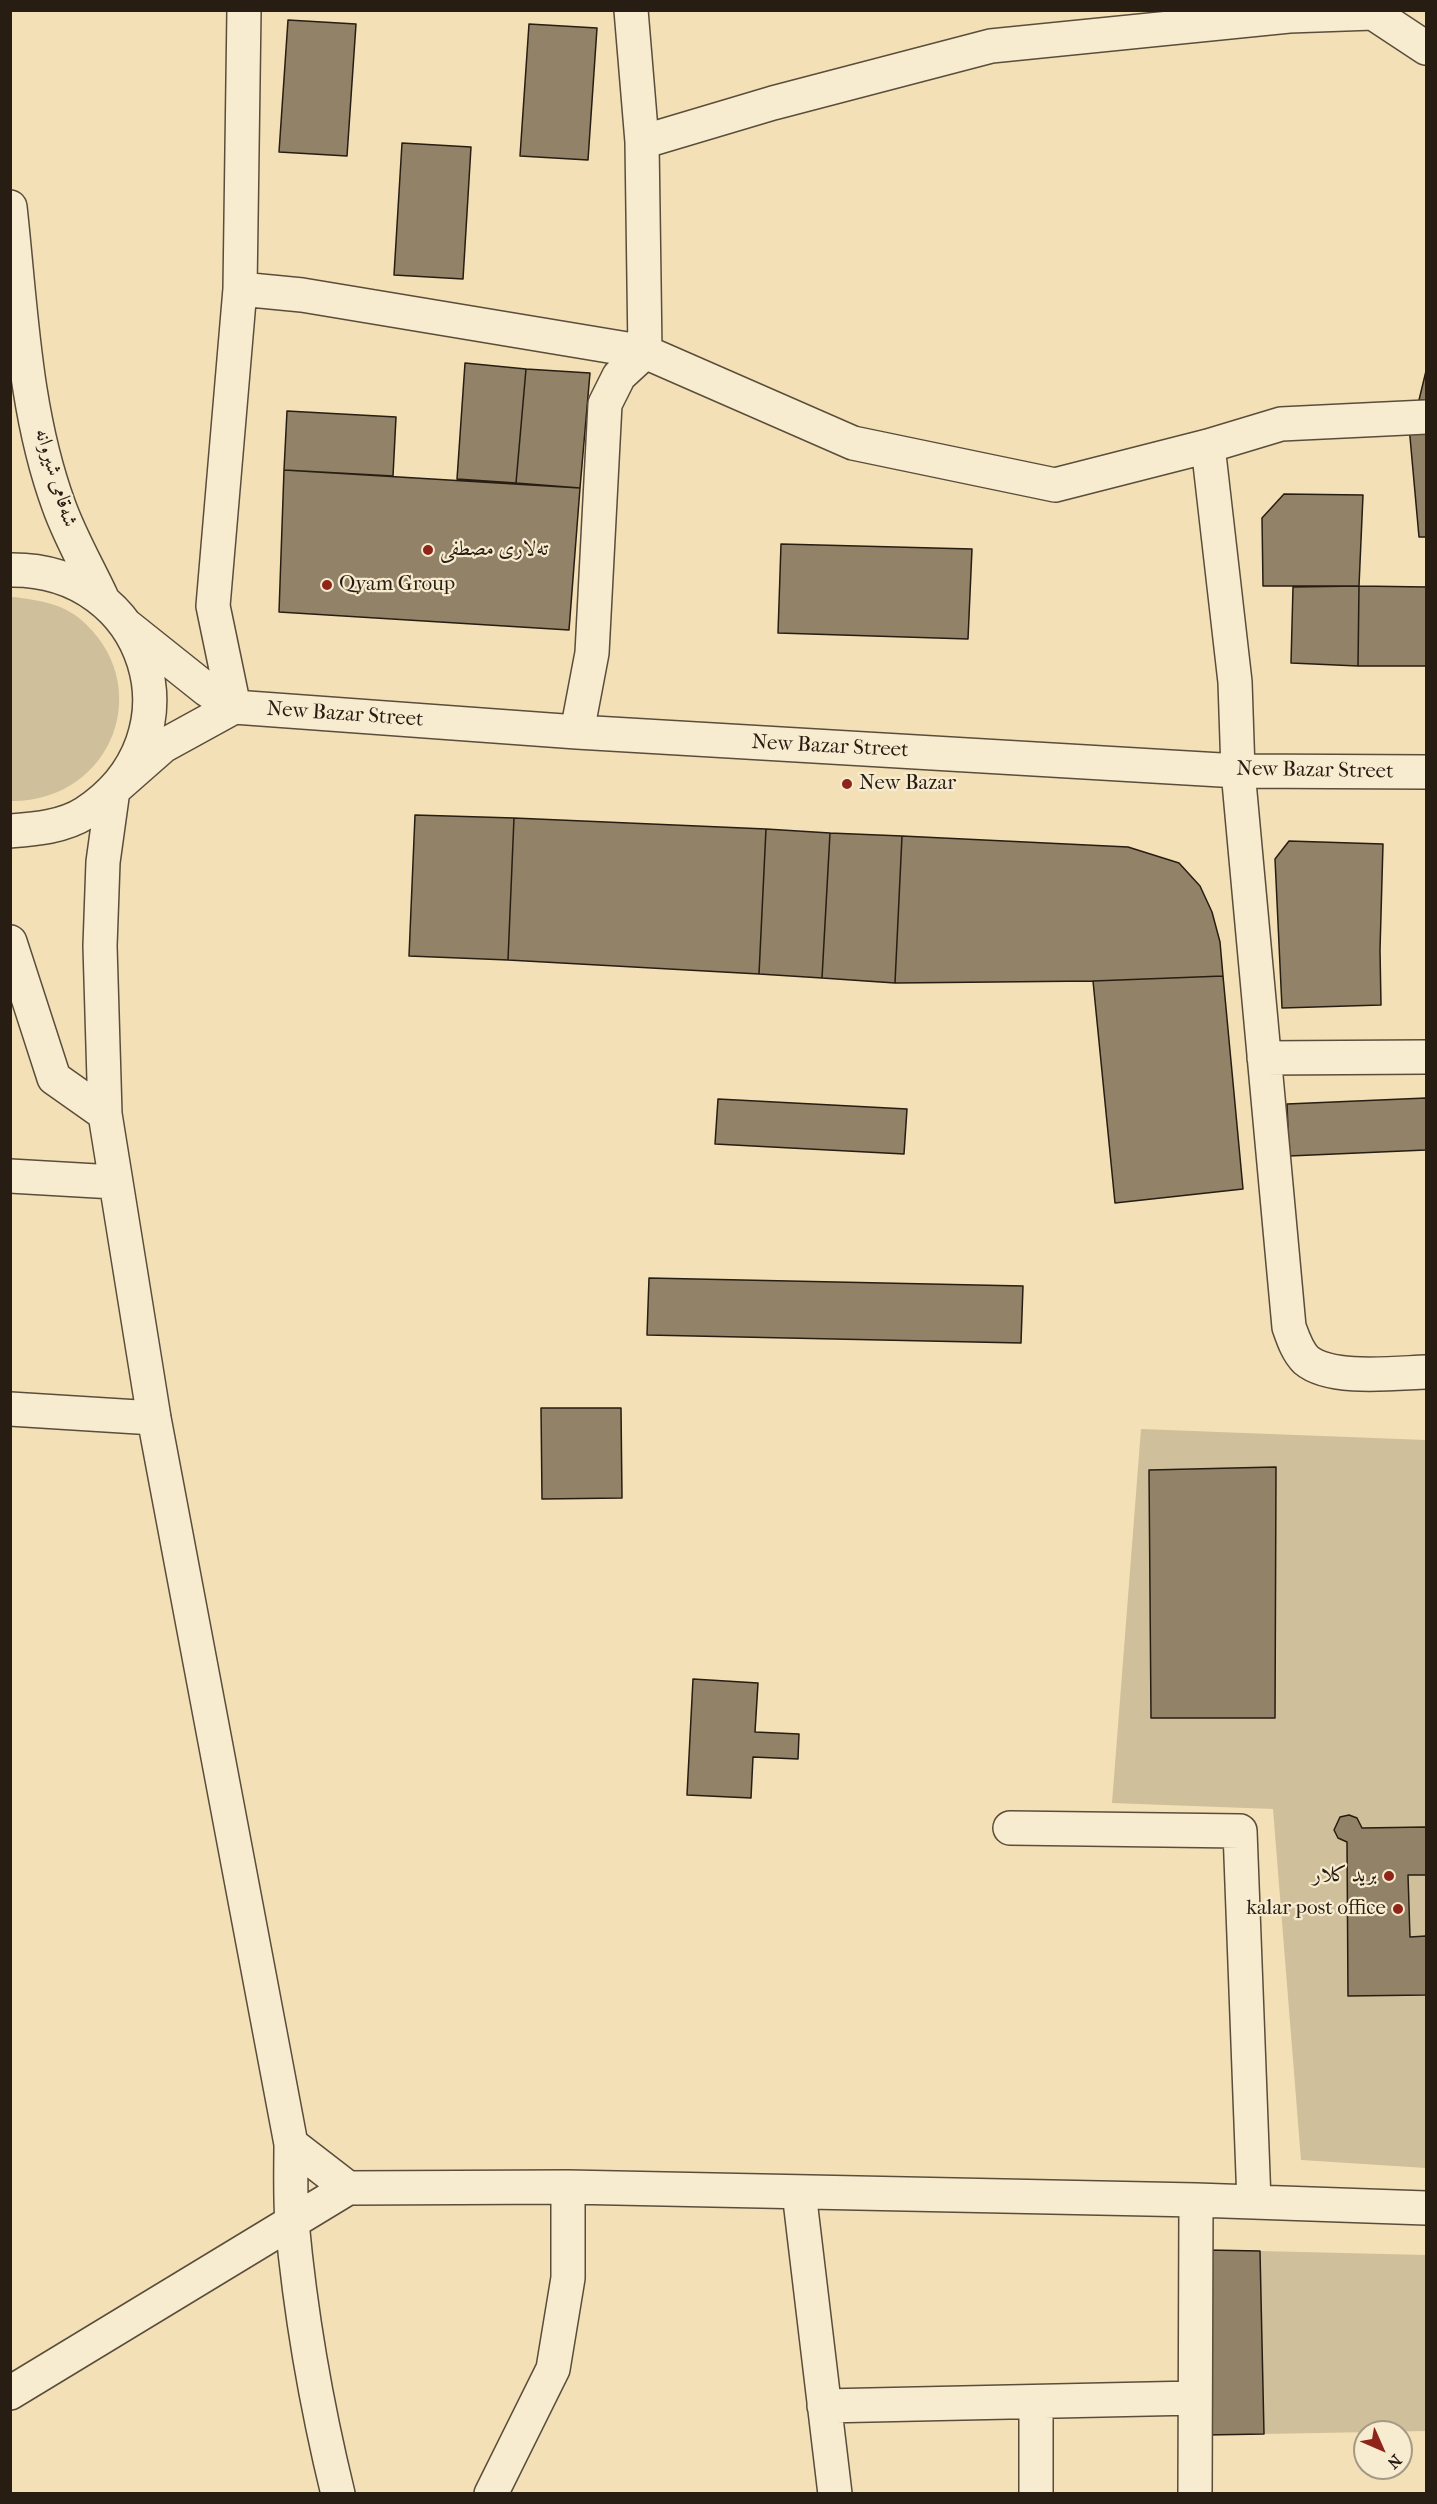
<!DOCTYPE html>
<meta charset="utf-8">
<style>
body{margin:0}
#map{position:relative;width:1437px;height:2504px;overflow:hidden;background:#f3e0b7;font-family:"IM FELL French Canon",serif}
canvas{display:block}
.frame{position:absolute;inset:0;border:12px solid #271d12;pointer-events:none}
.north{position:absolute;left:1353px;top:2420px;width:60px;height:60px;box-sizing:border-box;background:#f7ebd0;border:2px solid #a49984;border-radius:50%;rotate:135deg;font-size:16px;font-weight:700;line-height:24px;text-align:center;color:#271d12}
.north::after{content:'';display:block;margin:auto;width:21px;height:27px;background:#8f2418;clip-path:polygon(50% 0,100% 100%,50% 72%,0 100%)}
</style>
<div id="map">
<canvas width="1437" height="2504"></canvas>
<div class="frame"></div>
<div class="north">N</div>
</div>
<script>
const ctx = document.querySelector('canvas').getContext('2d');
ctx.lineJoin = 'round';
function fillPath(path, color) {
  ctx.fillStyle = color;
  ctx.fill(path, 'evenodd');
}
function stroke(path, color, width, dash) {
  ctx.strokeStyle = color;
  ctx.lineWidth = width;
  ctx.lineCap = dash ? 'butt' : 'round';
  ctx.setLineDash(dash || []);
  ctx.stroke(path);
}
function drawText(font, color, halo, rows, align = 'center') {
  ctx.font = font + ' "IM FELL French Canon",Amiri,serif';
  ctx.lineWidth = 4.5;
  ctx.setLineDash([]);
  ctx.textBaseline = 'middle';
  ctx.strokeStyle = halo;
  ctx.fillStyle = color;
  for (const [text, x, y, turn = 0] of rows) {
    ctx.save();
    ctx.translate(x, y);
    ctx.rotate((+turn || 0) * Math.PI / 180);
    ctx.textAlign = isNaN(turn) ? turn : align;
    if (halo) ctx.strokeText(text, 0, 0);
    ctx.fillText(text, 0, 0);
    ctx.restore();
  }
}
fillPath(new Path2D(`
 M 14,597 C 37,600 60,603 79,618 C 158,683 113,802 11,801 L 10,598 Z
 M 1141,1429 L 1426,1440 L 1426,2168 L 1301,2160 L 1273,1809 L 1112,1803 Z
 M 1260,2251 L 1426,2255 L 1426,2431 L 1264,2434 Z`), '#d0bf9b');
const building = new Path2D(`
 M 288,20 L 356,24 L 347,156 L 279,152 Z
 M 529,24 L 597,28 L 588,160 L 520,156 Z
 M 402,143 L 471,147 L 463,279 L 394,275 Z
 M 465,363 L 526,369 L 516,483 L 457,479 Z
 M 526,369 L 590,373 L 580,488 L 516,483 Z
 M 1426,371 L 1426,400 L 1419,400 Z
 M 287,411 L 396,417 L 393,476 L 284,470 Z
 M 1409,426 L 1426,427 L 1426,537 L 1419,537 Z
 M 284,470 L 580,488 L 569,630 L 279,612 Z
 M 1284,494 L 1363,495 L 1359,586 L 1263,586 L 1262,518 Z
 M 781,544 L 972,549 L 968,639 L 778,633 Z
 M 1359,586 L 1426,587 L 1426,666 L 1358,666 Z
 M 1359,586 L 1358,666 L 1291,663 L 1293,587 Z
 M 415,815 L 514,818 L 508,960 L 409,956 Z
 M 514,818 L 766,829 L 759,974 L 508,960 Z
 M 766,829 L 830,833 L 822,978 L 759,974 Z
 M 830,833 L 902,836 L 895,983 L 822,978 Z
 M 902,836 L 1128,847 L 1179,863 L 1200,886 L 1212,912 L 1220,942 L 1223,976 L 1093,981 L 895,983 Z
 M 1289,841 L 1383,844 L 1380,950 L 1381,1005 L 1282,1008 L 1275,859 Z
 M 1223,976 L 1243,1189 L 1115,1203 L 1093,981 Z
 M 1426,1098 L 1426,1150 L 1289,1156 L 1287,1104 Z
 M 718,1099 L 907,1109 L 904,1154 L 715,1144 Z
 M 649,1278 L 1023,1286 L 1021,1343 L 647,1335 Z
 M 541,1408 L 621,1408 L 622,1498 L 542,1499 Z
 M 1276,1467 L 1275,1718 L 1151,1718 L 1149,1470 Z
 M 693,1679 L 758,1683 L 755,1732 L 799,1734 L 798,1759 L 753,1757 L 751,1798 L 687,1795 Z
 M 1349,1815 L 1357,1818 L 1362,1828 L 1426,1827 L 1426,1875 L 1408,1875 L 1410,1937 L 1426,1936 L 1426,1995 L 1348,1996 L 1347,1842 L 1338,1838 L 1334,1830 L 1340,1817 Z
 M 1207,2250 L 1260,2251 L 1264,2434 L 1206,2435 Z`);
fillPath(building, '#918268');
stroke(building, '#271d12', 1.5);
const minor = new Path2D(`
 M 631,10 L 642,142 L 645,352 L 853,443 L 1055,485 L 1208,446 L 1281,424 L 1426,417
 M 642,142 L 773,103 L 991,46 L 1289,16 L 1373,13 L 1426,48
 M 10,207 C 21,306 24,411 59,506 C 70,537 88,568 102,598
 M 240,289 L 302,295 L 645,352
 M 1208,446 L 1235,682 L 1238,771 L 1289,1327 C 1293,1338 1297,1351 1306,1360 C 1331,1381 1396,1373 1426,1372
 M 10,570 C 150,568 202,737 85,813 C 63,827 35,829 10,831
 M 127,626 L 206,689 L 234,707 L 577,732 L 1238,771 L 1426,772
 M 234,707 L 163,746 L 113,790 L 103,862 L 100,946 L 105,1114 L 154,1418 L 291,2144 C 291,2170 290,2196 292,2222 C 300,2309 317,2408 338,2494
 M 234,707 L 213,606 L 240,289 L 244,10
 M 577,732 L 592,653 L 605,404 L 619,376 L 645,352
 M 10,942 L 54,1078 L 105,1114
 M 1264,1058 L 1426,1057
 M 10,1176 L 114,1182
 M 10,1409 L 154,1418
 M 1010,1828 L 1240,1831 L 1254,2202
 M 291,2144 L 348,2188 L 568,2187 L 1196,2200 L 1426,2208
 M 799,2192 L 835,2494
 M 10,2393 L 348,2188
 M 1036,2402 L 1036,2494
 M 824,2406 L 1195,2398
 M 491,2494 L 553,2369 L 568,2278 L 568,2187
 M 1195,2494 L 1196,2200`);
stroke(minor, '#5a4e3b', 36);
stroke(minor, '#f7ebd0', 33);
for (const [x, y, r, color] of [
 [428,550,6,"#8f2418"],
 [327,585,6,"#8f2418"],
 [847,784,6,"#8f2418"],
 [1389,1876,6,"#8f2418"],
 [1398,1909,6,"#8f2418"]
]) {
  const dot = new Path2D();
  dot.arc(x, y, r, 0, 2 * Math.PI);
  ctx.fillStyle = color;
  ctx.fill(dot);
  stroke(dot, '#f7ebd0', 2);
}
drawText('21px', '#271d12', '#f7ebd0', [
 ["شەقامی شیروانە",55,478,73],
 ["New Bazar Street",345,715,4],
 ["New Bazar Street",830,747,3],
 ["New Bazar Street",1315,771,1]
]);
drawText('21px', '#271d12', '#f7ebd0', [
 ["تەلاری مصطفی",440,550],
 ["Qyam Group",339,585],
 ["New Bazar",859,784],
 ["بريد كلار",1377,1876,"right"],
 ["kalar post office",1386,1909,"right"]
], 'left');
</script>
